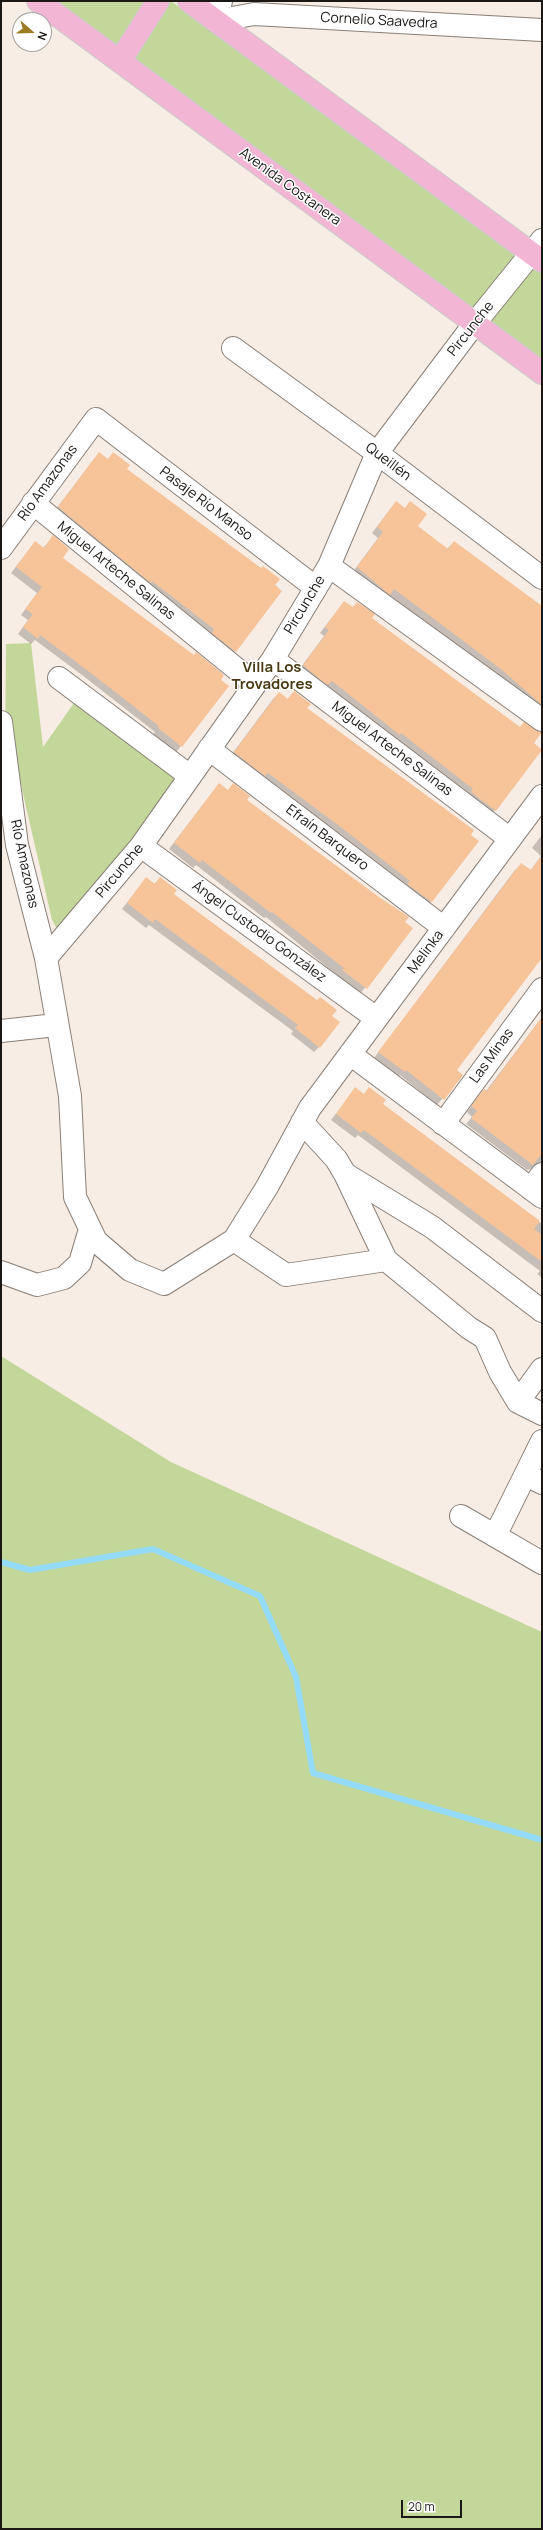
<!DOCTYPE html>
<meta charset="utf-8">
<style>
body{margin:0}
#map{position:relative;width:543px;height:2530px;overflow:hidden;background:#f8ede4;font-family:Manrope,sans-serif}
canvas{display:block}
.frame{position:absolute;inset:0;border:2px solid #1a1714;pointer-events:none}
.north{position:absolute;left:12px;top:12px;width:40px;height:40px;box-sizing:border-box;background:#fff;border:1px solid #a3a2a1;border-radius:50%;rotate:110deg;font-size:11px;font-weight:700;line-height:16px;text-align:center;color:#1a1714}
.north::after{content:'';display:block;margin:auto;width:14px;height:18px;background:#9c7b25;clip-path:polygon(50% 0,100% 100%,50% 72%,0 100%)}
.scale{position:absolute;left:401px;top:2500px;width:61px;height:18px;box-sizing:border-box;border:2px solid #1a1714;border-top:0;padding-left:5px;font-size:12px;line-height:14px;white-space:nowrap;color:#1a1714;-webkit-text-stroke:3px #fff;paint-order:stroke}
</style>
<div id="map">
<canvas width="543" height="2530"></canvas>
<div class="frame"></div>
<div class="north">N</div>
<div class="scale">20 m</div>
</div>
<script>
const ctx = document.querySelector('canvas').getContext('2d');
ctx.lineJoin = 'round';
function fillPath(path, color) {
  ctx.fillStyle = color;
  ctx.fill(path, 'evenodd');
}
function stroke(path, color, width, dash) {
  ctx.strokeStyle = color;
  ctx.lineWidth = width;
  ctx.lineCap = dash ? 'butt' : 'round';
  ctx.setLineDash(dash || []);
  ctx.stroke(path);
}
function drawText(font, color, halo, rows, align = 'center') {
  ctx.font = font + ' Manrope,sans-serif';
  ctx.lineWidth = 3;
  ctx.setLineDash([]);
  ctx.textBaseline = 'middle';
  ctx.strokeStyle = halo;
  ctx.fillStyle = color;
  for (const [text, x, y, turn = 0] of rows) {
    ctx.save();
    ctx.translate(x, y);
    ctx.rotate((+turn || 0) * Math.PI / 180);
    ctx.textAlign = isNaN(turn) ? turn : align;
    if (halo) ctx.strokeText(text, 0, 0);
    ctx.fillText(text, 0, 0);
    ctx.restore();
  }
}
fillPath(new Path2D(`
 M 57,1 L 171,1 L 542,271 L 542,365 Z
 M 31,643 L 43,747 L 76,700 L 180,776 L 65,929 L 57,929 L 52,920 L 19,776 L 5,756 L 6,644 Z
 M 1,1356 L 171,1462 L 542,1632 L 542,2529 L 1,2529 Z`), '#c3d79a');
fillPath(new Path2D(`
 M 113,454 L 126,469 L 261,569 L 281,591 L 230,657 L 53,513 L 94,459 L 107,460 Z
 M 391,508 L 447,549 L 454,542 L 542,607 L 542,714 L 388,595 L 384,599 L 352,573 L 378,538 L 372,533 Z
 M 53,537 L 62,558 L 181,746 L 176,752 L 153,734 L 155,732 L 82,675 L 35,640 L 31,644 L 18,634 L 28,620 L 21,615 L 37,593 L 11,573 L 35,542 L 43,548 Z
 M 344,602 L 371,618 L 533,743 L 495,810 L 489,816 L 298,671 L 324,636 L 320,633 Z
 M 294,692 L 432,901 L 426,907 L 229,758 L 273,699 L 279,693 L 287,700 Z
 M 214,790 L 228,791 L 246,800 L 411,928 L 360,994 L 266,917 L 264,918 L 196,865 L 193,868 L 169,849 Z
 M 542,835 L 542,956 L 455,1071 L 462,1076 L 437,1105 L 400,1075 L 398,1077 L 374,1058 L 515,870 L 521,865 L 530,871 L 541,856 L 532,848 Z
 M 146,878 L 154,884 L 160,878 L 173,894 L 331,1016 L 319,1047 L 314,1052 L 291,1034 L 293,1031 L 149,925 L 146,928 L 122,909 Z
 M 542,1017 L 542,1169 L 537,1167 L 527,1170 L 466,1124 L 472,1117 L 467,1112 L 479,1096 L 484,1090 L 486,1091 Z
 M 355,1089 L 363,1095 L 369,1089 L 382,1104 L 542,1224 L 542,1278 L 537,1274 L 540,1271 L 358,1135 L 355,1138 L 331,1120 Z`), '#0003');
stroke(new Path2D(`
 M 1,1562 L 30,1570 L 153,1549 L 260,1596 L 296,1677 L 313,1773 L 542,1840`), '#93dbf9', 6);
fillPath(new Path2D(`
 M 99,452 L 108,459 L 113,452 L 130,465 L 127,469 L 261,568 L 263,566 L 280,579 L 275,585 L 282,591 L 236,652 L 212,633 L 214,629 L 152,581 L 151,583 L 58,507 Z
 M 396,501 L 405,508 L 410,501 L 427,514 L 418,526 L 448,549 L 454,541 L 542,606 L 542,705 L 502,670 L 394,589 L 390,595 L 357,567 L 383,532 L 377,527 Z
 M 53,535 L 69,549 L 63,558 L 194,655 L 196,652 L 224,675 L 221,680 L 229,686 L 182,747 L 158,728 L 159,726 L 87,670 L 40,635 L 38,639 L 23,627 L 33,614 L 25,609 L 42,587 L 16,567 L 35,541 L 44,548 Z
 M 344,601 L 353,607 L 357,602 L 375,614 L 372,618 L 520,727 L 524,722 L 542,732 L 534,743 L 542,750 L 496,811 L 471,792 L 473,789 L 401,733 L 400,735 L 332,681 L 329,684 L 326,684 L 303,665 L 329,630 L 325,627 Z
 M 294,691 L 311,704 L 307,708 L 474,830 L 471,835 L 479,841 L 432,902 L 407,884 L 410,881 L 338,825 L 268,773 L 265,776 L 234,752 L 279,692 L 288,699 Z
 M 219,783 L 228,790 L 233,783 L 250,796 L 247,800 L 379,897 L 409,917 L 405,922 L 413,928 L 367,989 L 342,970 L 344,968 L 272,912 L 271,913 L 202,860 L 200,863 L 174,843 Z
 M 542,855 L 542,958 L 457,1070 L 463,1075 L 444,1100 L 406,1070 L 405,1072 L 378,1052 L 521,863 L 531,870 Z
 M 146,877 L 155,884 L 160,877 L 177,890 L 174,894 L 202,915 L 317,1000 L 320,997 L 337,1010 L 332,1016 L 340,1022 L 320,1048 L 295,1028 L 298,1025 L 259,996 L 155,919 L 153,923 L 127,903 Z
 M 542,1017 L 542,1153 L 533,1165 L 471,1118 L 477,1111 L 471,1106 L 484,1089 L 487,1091 Z
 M 355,1087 L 364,1094 L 369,1087 L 386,1100 L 383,1104 L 540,1221 L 534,1229 L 542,1235 L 542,1262 L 364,1130 L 361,1133 L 336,1114 Z`), '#f7c398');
const minor = new Path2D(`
 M 221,1 L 216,21 L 254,14 L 542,30
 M 233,348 L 377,453 L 542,578
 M 33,503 L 255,684
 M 1,548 L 96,419 L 316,588
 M 329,566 L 542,720
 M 273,659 L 510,839
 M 59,678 L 190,776
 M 1,722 L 17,845 L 46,958 L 70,1096 L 75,1197 L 96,1241 L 130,1270 L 164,1284 L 234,1240 L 267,1187 L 310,1108 L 542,796
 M 209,749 L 444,928
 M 141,846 L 376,1018
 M 46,958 L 141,846 L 273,659 L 329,566 L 377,453 L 475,323
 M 1,1031 L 56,1025
 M 350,1054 L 542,1197
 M 302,1122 L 336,1159 L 345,1174 L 386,1260 L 469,1328 L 485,1338 L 500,1372 L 518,1402 L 542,1414
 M 443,1124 L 542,989
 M 345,1174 L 432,1227 L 542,1311
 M 531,1189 L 542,1174
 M 234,1240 L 286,1275 L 386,1260
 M 1,1272 L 37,1285 L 64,1278 L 80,1263 L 90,1229
 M 518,1402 L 542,1369
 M 526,1475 L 542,1483
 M 461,1516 L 542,1563
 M 495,1536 L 542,1441`);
const tertiary = new Path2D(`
 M 475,323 L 542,240`);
const primary = new Path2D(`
 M 38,1 L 542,373
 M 189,1 L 542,261
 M 120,61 L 158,1`);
stroke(minor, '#897f77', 24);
stroke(tertiary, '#897f77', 24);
stroke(primary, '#cdcccb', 24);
stroke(minor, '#fff', 22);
stroke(tertiary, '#fff', 22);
stroke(primary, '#f2b5d3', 22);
drawText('14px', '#1a1714', '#fff', [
 ["Cornelio Saavedra",379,21,3],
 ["Avenida Costanera",290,187,36],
 ["Pircunche",471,329,-52],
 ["Queillén",388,462,37],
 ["Río Amazonas",48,483,-54],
 ["Pasaje Río Manso",206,504,37],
 ["Miguel Arteche Salinas",116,571,39],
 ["Pircunche",305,605,-59],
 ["Miguel Arteche Salinas",392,749,37],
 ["Efraín Barquero",327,838,37],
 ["Río Amazonas",24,864,78],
 ["Pircunche",120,871,-50],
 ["Ángel Custodio González",259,932,36],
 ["Melinka",426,952,-53],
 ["Las Minas",492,1056,-54]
]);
drawText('bold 15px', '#4a3a13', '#fff', [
 ["Villa Los",272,668],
 ["Trovadores",272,685]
]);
</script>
